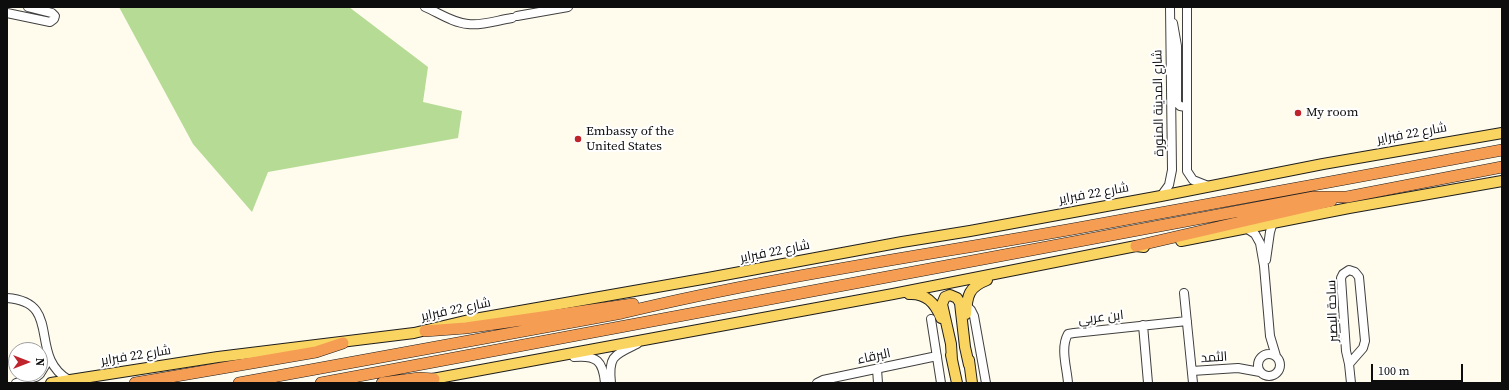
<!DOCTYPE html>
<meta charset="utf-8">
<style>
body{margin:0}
#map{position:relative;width:1509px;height:390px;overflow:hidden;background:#fffbed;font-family:"Source Serif 4",serif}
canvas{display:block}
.frame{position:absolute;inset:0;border:8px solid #0d0d0d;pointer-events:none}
.north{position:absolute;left:8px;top:342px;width:40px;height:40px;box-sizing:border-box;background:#fff;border:1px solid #9e9e9e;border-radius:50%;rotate:90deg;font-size:11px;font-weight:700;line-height:16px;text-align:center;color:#0d0d0d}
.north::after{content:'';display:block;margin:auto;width:14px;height:18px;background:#bf232c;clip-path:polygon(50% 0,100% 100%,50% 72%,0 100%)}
.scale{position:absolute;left:1371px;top:364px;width:92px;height:18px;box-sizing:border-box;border:2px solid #0d0d0d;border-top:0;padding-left:5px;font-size:12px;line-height:14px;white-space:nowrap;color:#0d0d0d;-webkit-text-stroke:3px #fff;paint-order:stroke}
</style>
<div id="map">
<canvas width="1509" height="390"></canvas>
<div class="frame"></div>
<div class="north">N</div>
<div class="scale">100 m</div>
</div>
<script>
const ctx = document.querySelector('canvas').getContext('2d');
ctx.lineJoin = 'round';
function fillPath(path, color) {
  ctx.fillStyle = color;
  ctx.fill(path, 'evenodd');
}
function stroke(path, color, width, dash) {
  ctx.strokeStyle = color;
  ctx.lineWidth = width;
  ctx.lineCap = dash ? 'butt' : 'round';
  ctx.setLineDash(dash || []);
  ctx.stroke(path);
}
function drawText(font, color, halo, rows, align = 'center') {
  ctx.font = font + ' "Source Serif 4",Cairo,serif';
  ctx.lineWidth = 4;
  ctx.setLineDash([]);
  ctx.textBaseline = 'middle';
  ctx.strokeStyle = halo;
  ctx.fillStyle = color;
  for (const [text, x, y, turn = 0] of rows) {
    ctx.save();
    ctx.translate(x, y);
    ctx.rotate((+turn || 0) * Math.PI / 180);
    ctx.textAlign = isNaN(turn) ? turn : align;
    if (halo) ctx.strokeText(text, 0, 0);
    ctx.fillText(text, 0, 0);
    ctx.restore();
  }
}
fillPath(new Path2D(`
 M 119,7 L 349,7 L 428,67 L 423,102 L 462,111 L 458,138 L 268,172 L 252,212 L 193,144 Z`), '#b5db95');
const minor = new Path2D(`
 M 425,7 C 439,13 453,23 468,24 C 482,26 498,20 512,18
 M 1187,7 L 1187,171 L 1193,180 L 1208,186
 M 7,13 L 50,22 L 54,19 L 55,16 L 52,13 L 28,7
 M 517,16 L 568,7
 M 1173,23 L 1177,46 L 1177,103 L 1180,106 L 1186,107
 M 1161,196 L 1169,185 L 1172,170 L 1170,7
 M 1246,228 L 1255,234 L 1260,243 L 1264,266 L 1270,336 L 1276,356
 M 1266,260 L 1270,232 L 1273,222
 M 1349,270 L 1355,272 L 1359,277 L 1365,341 L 1363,348 L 1349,364 L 1346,351 L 1341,278 L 1343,274 Z
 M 1184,293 L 1193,383
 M 7,298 C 64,302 27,356 69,380
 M 966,305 L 971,310 L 974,316 L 986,383
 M 931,319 L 941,383
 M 1143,325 L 1148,383
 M1258 365a11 11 0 1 1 22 0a11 11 0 1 1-22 0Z
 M 574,357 C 597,355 603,361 605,383
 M 1349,364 L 1351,383
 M 877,369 L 878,383
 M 1192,371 L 1238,368 L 1260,372
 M 40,374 L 46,364 L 47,354
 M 16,383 L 36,377 L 40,374
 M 611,383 C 608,356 614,355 637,344
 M 817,383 L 823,380 L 937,356
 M 1068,383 C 1067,368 1060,348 1068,334 L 1074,333 L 1187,321`);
const major = new Path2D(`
 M 1181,241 L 1349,208 L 1502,181
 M 909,294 C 926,293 935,303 941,318
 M 966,314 C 967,295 969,287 987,280
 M 951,355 L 957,383
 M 952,360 L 951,344 L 942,304 L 945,297 L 950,295 L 957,298 L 960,303 L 965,347 L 969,365
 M 969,360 L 972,383
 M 427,380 L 893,294 L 1136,246 L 1144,247
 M 51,383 L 218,357 L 414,333 L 469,320 L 708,278 L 902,242 L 970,231 L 1161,196 L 1323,164 L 1502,133`);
const highway = new Path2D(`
 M 1136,246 L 1331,201
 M 425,331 L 466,328 L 633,304
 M 135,383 L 316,352 L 343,343
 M 239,383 L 622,313 C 770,277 922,256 1073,229 C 1216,204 1359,176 1502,150
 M 321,383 L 1314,197 L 1347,197 L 1502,167
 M 382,383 L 419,378 L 434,379`);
stroke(minor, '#404040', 10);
stroke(major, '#1e1e1e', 12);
stroke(highway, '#1e1e1e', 12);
stroke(minor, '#fff', 8);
stroke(major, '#fad461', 10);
stroke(highway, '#f69d54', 11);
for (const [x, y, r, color] of [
 [1298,113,4,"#bf232c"],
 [578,139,4,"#bf232c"]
]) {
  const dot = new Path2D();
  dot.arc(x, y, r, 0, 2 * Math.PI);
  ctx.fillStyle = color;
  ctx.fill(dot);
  stroke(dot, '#fff', 1.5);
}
drawText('13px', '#0d0d0d', '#fff', [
 ["شارع المدينة المنورة",1159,103,-91],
 ["شارع 22 فبراير",1412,134,-10],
 ["شارع 22 فبراير",1094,194,-10],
 ["شارع 22 فبراير",775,252,-11],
 ["شارع 22 فبراير",456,310,-12],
 ["ساحة البصير",1333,311,-92],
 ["ابن عربي",1101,318,-6],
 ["شارع 22 فبراير",136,356,-9],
 ["البرقاء",874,357,-12],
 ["الثمد",1214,358,-4]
]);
drawText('13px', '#0d0d0d', '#fff', [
 ["My room",1306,113],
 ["Embassy of the",586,132],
 ["United States",586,147]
], 'left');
</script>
